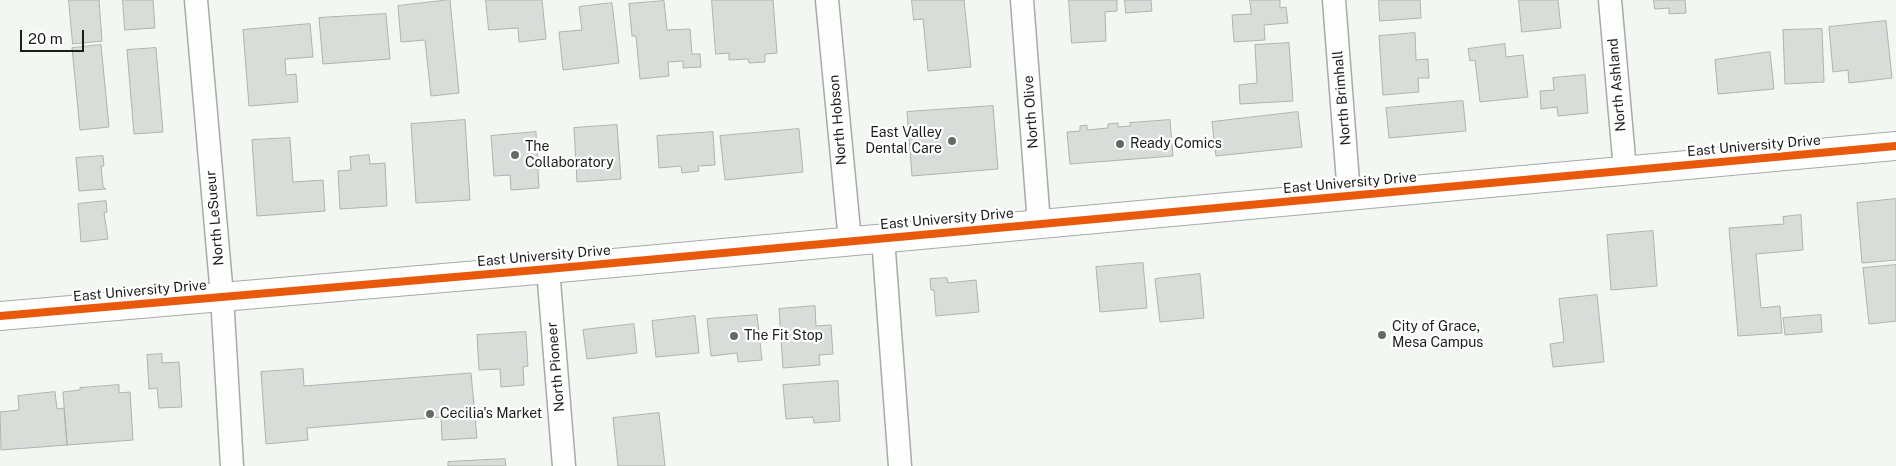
<!DOCTYPE html>
<style>
body{margin:0}
#map{position:relative;width:1896px;height:466px;overflow:hidden;background:#f2f7f1;font-family:"Public Sans",sans-serif}
canvas{display:block}
.scale{position:absolute;left:20px;top:30px;width:64px;height:22px;box-sizing:border-box;border:2px solid #1b1e1a;border-top:0;padding-left:6px;font-size:15px;line-height:18px;white-space:nowrap;color:#1b1e1a;-webkit-text-stroke:4px #fff;paint-order:stroke}
</style>
<div id="map">
<canvas width="1896" height="466"></canvas>
<div class="scale">20 m</div>
</div>
<script>
const ctx = document.querySelector('canvas').getContext('2d');
ctx.lineJoin = 'round';
function fillPath(path, color) {
  ctx.fillStyle = color;
  ctx.fill(path, 'evenodd');
}
function stroke(path, color, width, dash) {
  ctx.strokeStyle = color;
  ctx.lineWidth = width;
  ctx.lineCap = dash ? 'butt' : 'round';
  ctx.setLineDash(dash || []);
  ctx.stroke(path);
}
function drawText(font, color, halo, rows, align = 'center') {
  ctx.font = font + ' "Public Sans",sans-serif';
  ctx.lineWidth = 4.5;
  ctx.setLineDash([]);
  ctx.textBaseline = 'middle';
  ctx.strokeStyle = halo;
  ctx.fillStyle = color;
  for (const [text, x, y, turn = 0] of rows) {
    ctx.save();
    ctx.translate(x, y);
    ctx.rotate((+turn || 0) * Math.PI / 180);
    ctx.textAlign = isNaN(turn) ? turn : align;
    if (halo) ctx.strokeText(text, 0, 0);
    ctx.fillText(text, 0, 0);
    ctx.restore();
  }
}
const building = new Path2D(`
 M 69,0 L 99,0 L 102,41 L 73,44 Z
 M 123,0 L 153,0 L 155,28 L 125,30 Z
 M 450,0 L 459,93 L 431,96 L 425,40 L 401,42 L 398,6 Z
 M 486,0 L 542,0 L 546,39 L 519,42 L 518,28 L 489,30 Z
 M 712,0 L 773,0 L 777,53 L 765,54 L 765,62 L 749,63 L 748,59 L 729,60 L 729,53 L 716,54 Z
 M 912,0 L 964,0 L 971,67 L 928,71 L 923,19 L 914,20 Z
 M 1069,0 L 1117,0 L 1117,11 L 1105,12 L 1106,41 L 1072,43 Z
 M 1125,0 L 1151,0 L 1152,11 L 1126,13 Z
 M 1250,0 L 1280,0 L 1280,8 L 1286,7 L 1288,23 L 1264,25 L 1265,40 L 1234,42 L 1232,15 L 1251,14 Z
 M 1379,0 L 1420,0 L 1421,18 L 1380,21 Z
 M 1519,0 L 1558,0 L 1561,28 L 1522,32 Z
 M 1654,0 L 1685,0 L 1686,13 L 1669,14 L 1669,8 L 1655,9 Z
 M 664,1 L 667,30 L 690,29 L 692,54 L 700,54 L 701,67 L 683,68 L 683,61 L 668,62 L 669,76 L 640,79 L 636,36 L 632,36 L 629,4 Z
 M 612,3 L 619,63 L 563,70 L 559,32 L 582,30 L 579,7 Z
 M 386,14 L 390,59 L 323,64 L 319,18 Z
 M 1886,21 L 1892,78 L 1849,83 L 1848,70 L 1833,72 L 1829,27 Z
 M 310,24 L 313,57 L 285,59 L 286,75 L 296,74 L 298,102 L 249,106 L 243,30 Z
 M 1822,29 L 1824,82 L 1785,84 L 1783,30 Z
 M 1415,33 L 1416,60 L 1428,59 L 1429,78 L 1418,78 L 1419,92 L 1383,95 L 1379,36 Z
 M 1289,43 L 1293,101 L 1240,104 L 1239,85 L 1257,83 L 1255,45 Z
 M 1505,44 L 1506,57 L 1523,55 L 1528,97 L 1480,102 L 1475,60 L 1470,61 L 1468,49 Z
 M 101,45 L 109,127 L 80,130 L 72,48 Z
 M 156,48 L 163,132 L 134,134 L 127,50 Z
 M 1770,52 L 1774,89 L 1718,94 L 1715,60 Z
 M 1585,75 L 1588,113 L 1558,116 L 1557,107 L 1541,109 L 1540,91 L 1554,90 L 1553,78 Z
 M 1463,101 L 1466,131 L 1389,138 L 1386,108 Z
 M 993,106 L 998,169 L 912,176 L 907,112 Z
 M 1298,112 L 1302,147 L 1216,156 L 1212,122 Z
 M 465,120 L 470,200 L 416,203 L 411,124 Z
 M 1170,120 L 1173,156 L 1070,164 L 1067,132 L 1080,131 L 1080,126 L 1087,125 L 1087,130 L 1108,128 L 1108,124 L 1118,123 L 1118,127 L 1131,126 L 1130,123 Z
 M 617,125 L 621,179 L 577,182 L 574,128 Z
 M 799,129 L 803,172 L 725,180 L 720,136 Z
 M 536,132 L 539,188 L 511,190 L 510,175 L 494,176 L 491,136 Z
 M 713,132 L 715,165 L 698,166 L 699,171 L 682,173 L 681,166 L 659,168 L 657,136 Z
 M 290,138 L 293,182 L 323,180 L 325,211 L 257,216 L 252,140 Z
 M 369,155 L 370,164 L 385,163 L 387,206 L 340,209 L 338,171 L 351,170 L 350,157 Z
 M 103,156 L 104,166 L 101,166 L 103,187 L 106,189 L 79,191 L 76,158 Z
 M 1896,199 L 1896,260 L 1862,263 L 1857,203 Z
 M 106,201 L 107,212 L 104,213 L 108,239 L 81,242 L 78,204 Z
 M 1801,215 L 1803,250 L 1756,254 L 1761,308 L 1780,306 L 1782,333 L 1738,336 L 1729,228 L 1784,224 L 1783,217 Z
 M 1653,231 L 1657,286 L 1611,290 L 1607,235 Z
 M 1143,263 L 1147,308 L 1100,312 L 1096,267 Z
 M 1896,265 L 1896,321 L 1869,324 L 1863,268 Z
 M 1200,274 L 1204,318 L 1160,322 L 1155,279 Z
 M 947,278 L 948,283 L 976,280 L 979,312 L 936,316 L 934,290 L 931,290 L 930,279 Z
 M 1597,295 L 1604,362 L 1553,367 L 1550,344 L 1564,342 L 1559,299 Z
 M 815,306 L 816,326 L 831,325 L 833,354 L 819,355 L 820,365 L 783,368 L 779,309 Z
 M 757,315 L 762,360 L 738,362 L 737,353 L 711,356 L 707,319 Z
 M 1821,315 L 1822,332 L 1785,335 L 1783,318 Z
 M 695,316 L 699,353 L 656,357 L 652,321 Z
 M 634,324 L 637,353 L 587,359 L 583,330 Z
 M 526,332 L 528,366 L 523,367 L 524,385 L 501,387 L 500,369 L 479,370 L 477,335 Z
 M 162,354 L 162,363 L 179,362 L 182,407 L 159,408 L 157,388 L 149,389 L 147,355 Z
 M 303,369 L 304,386 L 471,373 L 477,438 L 442,440 L 441,417 L 307,428 L 308,440 L 266,444 L 261,372 Z
 M 838,381 L 840,421 L 814,423 L 813,417 L 786,419 L 783,385 Z
 M 119,385 L 119,393 L 130,392 L 133,440 L 67,445 L 63,392 L 80,390 L 80,388 Z
 M 55,392 L 57,409 L 64,408 L 67,445 L 1,450 L 0,412 L 19,410 L 18,396 Z
 M 659,413 L 665,466 L 618,466 L 613,418 Z
 M 505,459 L 506,466 L 448,466 L 448,462 Z`);
fillPath(building, '#d8ddd9');
stroke(building, '#afb3b0', 1);
const minor = new Path2D(`
 M 196,0 L 222,296 L 232,466
 M 827,0 L 850,241
 M 1022,0 L 1039,224
 M 1334,0 L 1349,195
 M 1610,0 L 1625,170
 M 883,238 L 900,466
 M 548,269 L 564,466`);
const secondary = new Path2D(`
 M 0,316 L 548,269 L 1896,146`);
stroke(minor, '#a7aba7', 25);
stroke(secondary, '#a7aba7', 30);
stroke(minor, '#fdfefd', 22);
stroke(secondary, '#fdfefd', 28);
stroke(new Path2D(`
 M 0,316 L 548,269 L 1896,146`), '#e8590c', 8);
for (const [x, y, r, color] of [
 [952,141,5,"#666a65"],
 [1120,144,5,"#666a65"],
 [515,155,5,"#666a65"],
 [1382,335,5,"#666a65"],
 [734,336,5,"#666a65"],
 [430,414,5,"#666a65"]
]) {
  const dot = new Path2D();
  dot.arc(x, y, r, 0, 2 * Math.PI);
  ctx.fillStyle = color;
  ctx.fill(dot);
  stroke(dot, '#fff', 2);
}
drawText('14px', '#1b1e1a', '#fff', [
 ["North Ashland",1617,85,-95],
 ["North Brimhall",1342,98,-95],
 ["North Olive",1031,112,-94],
 ["North Hobson",838,120,-95],
 ["East University Drive",1754,146,-5],
 ["East University Drive",1350,183,-5],
 ["North LeSueur",215,218,-95],
 ["East University Drive",947,219,-5],
 ["East University Drive",544,256,-5],
 ["East University Drive",140,291,-5],
 ["North Pioneer",556,367,-95]
]);
drawText('14px', '#1b1e1a', '#fff', [
 ["East Valley",942,133,"right"],
 ["Dental Care",942,149,"right"],
 ["Ready Comics",1130,144],
 ["The",525,147],
 ["Collaboratory",525,163],
 ["City of Grace,",1392,327],
 ["Mesa Campus",1392,343],
 ["The Fit Stop",744,336],
 ["Cecilia's Market",440,414]
], 'left');
</script>
